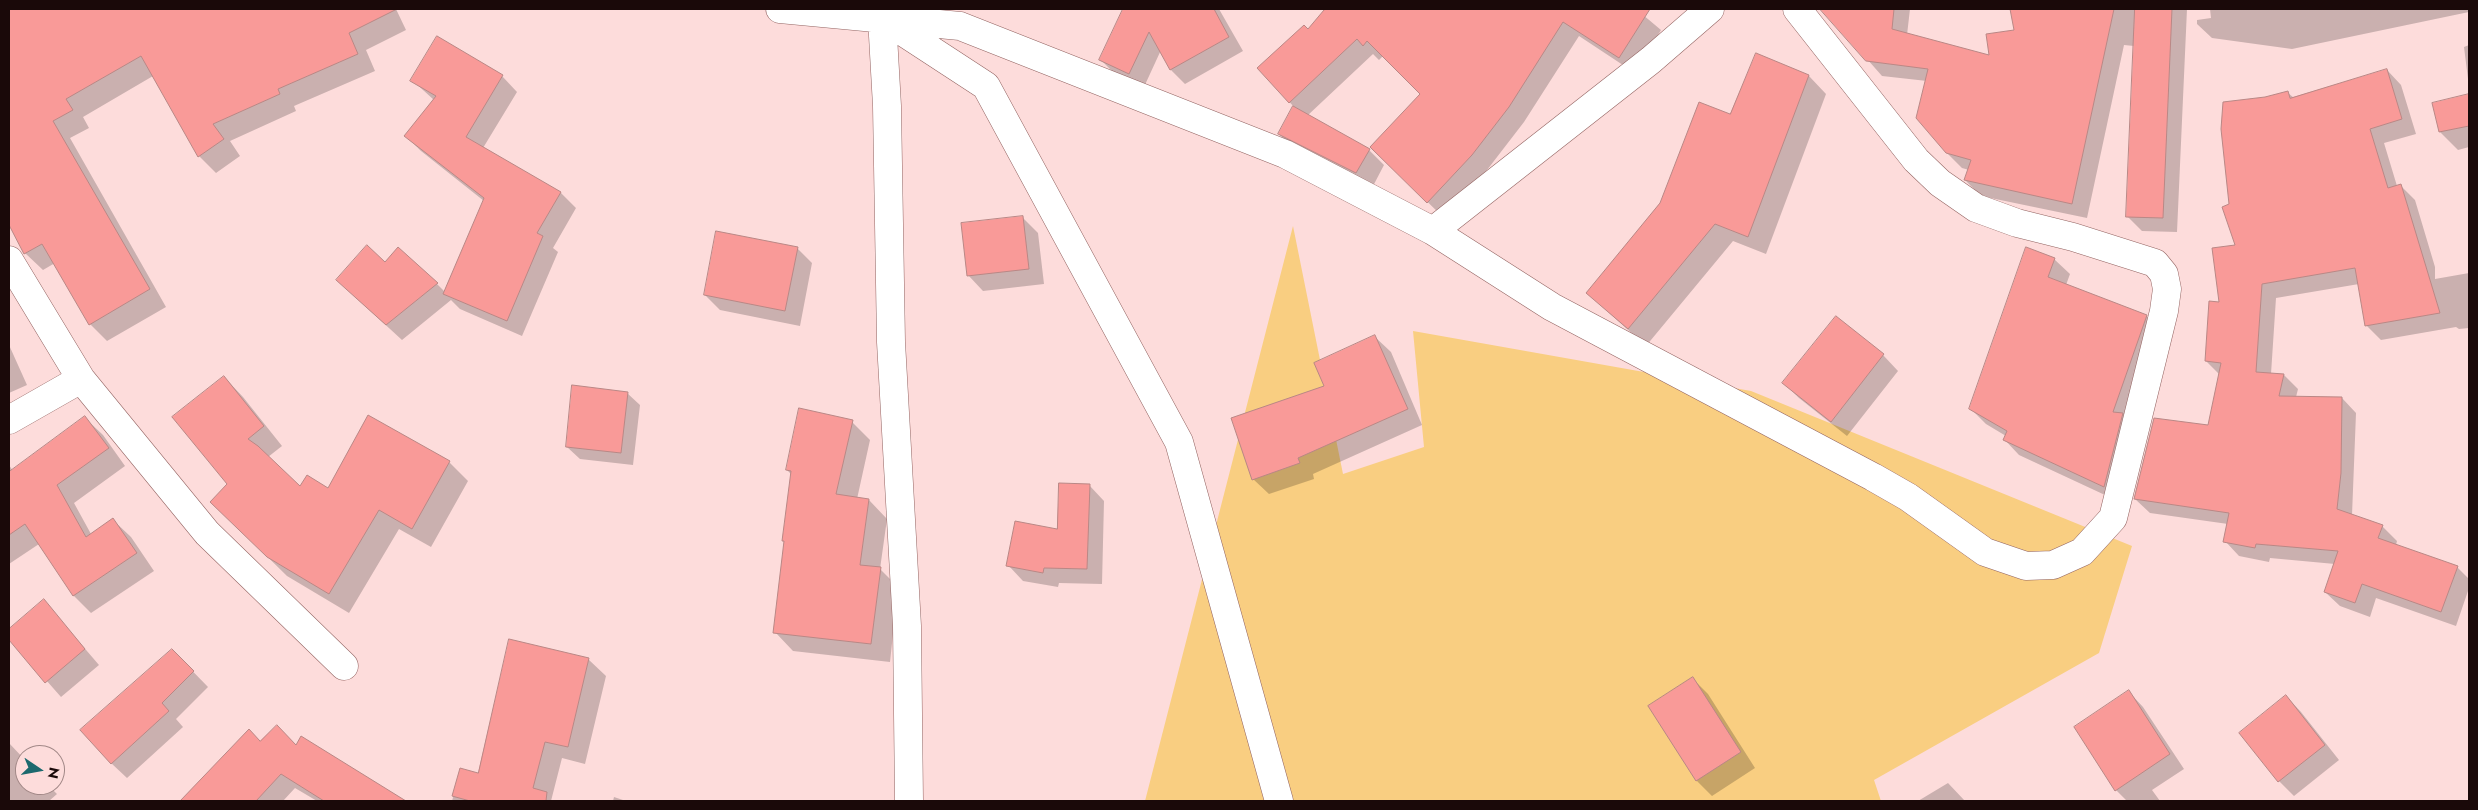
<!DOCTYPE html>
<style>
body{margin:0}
#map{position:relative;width:2478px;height:810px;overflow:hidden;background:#fddcdb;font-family:Jost,sans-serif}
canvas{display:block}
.frame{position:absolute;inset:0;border:10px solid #1a0909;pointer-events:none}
.north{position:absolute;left:15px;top:745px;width:50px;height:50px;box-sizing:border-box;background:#fddcdb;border:1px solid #a28887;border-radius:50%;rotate:102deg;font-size:14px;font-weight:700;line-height:20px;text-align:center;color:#1a0909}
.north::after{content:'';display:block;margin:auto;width:18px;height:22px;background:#1c696e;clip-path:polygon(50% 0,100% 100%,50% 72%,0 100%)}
</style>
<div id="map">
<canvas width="2478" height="810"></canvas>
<div class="frame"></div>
<div class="north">N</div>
</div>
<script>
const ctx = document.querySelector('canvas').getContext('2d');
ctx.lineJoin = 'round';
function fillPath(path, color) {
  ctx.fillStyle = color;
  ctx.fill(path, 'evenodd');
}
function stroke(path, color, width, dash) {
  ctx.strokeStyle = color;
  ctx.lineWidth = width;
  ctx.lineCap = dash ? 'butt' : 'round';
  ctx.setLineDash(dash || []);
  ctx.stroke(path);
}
fillPath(new Path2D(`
 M 1293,226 L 1343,474 L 1424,447 L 1413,331 L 1751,391 L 2132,546 L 2099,653 L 1874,780 L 1881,801 L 1145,801 Z`), '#f9ce81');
fillPath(new Path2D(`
 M 19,9 L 212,9 L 214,12 L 221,9 L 396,9 L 406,30 L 366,50 L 375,71 L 294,106 L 296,111 L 230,141 L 240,156 L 216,173 L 199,156 L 153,76 L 83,117 L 89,128 L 70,138 L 166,307 L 107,341 L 90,324 L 55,263 L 43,270 L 25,253 L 9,223 L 9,16 Z
 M 1124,9 L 1219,9 L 1243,51 L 1185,84 L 1171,70 L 1161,50 L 1144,87 L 1115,74 L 1101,60 Z
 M 1327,9 L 1636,9 L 1661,30 L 1635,73 L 1579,36 L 1524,122 L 1487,170 L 1443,217 L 1371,147 L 1422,94 L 1383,56 L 1379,60 L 1373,54 L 1307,116 L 1369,150 L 1384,165 L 1372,188 L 1294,149 L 1279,134 L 1294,107 L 1258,68 L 1308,30 Z
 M 1823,9 L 1910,9 L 1907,35 L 1990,56 L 2016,31 L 2012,9 L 2187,9 L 2177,232 L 2142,231 L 2127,216 L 2134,46 L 2124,45 L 2087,218 L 1981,196 L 1966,181 L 1969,170 L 1962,168 L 1947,153 L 1927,81 L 1882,76 Z
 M 2210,9 L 2469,9 L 2469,12 L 2292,49 L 2212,38 L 2197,24 L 2197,20 L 2211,18 Z
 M 2469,45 L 2469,87 L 2464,47 Z
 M 1757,54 L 1809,76 L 1826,94 L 1766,254 L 1733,241 L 1646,346 L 1587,293 L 1731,116 Z
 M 2387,70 L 2401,85 L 2416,134 L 2384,143 L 2397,186 L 2400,185 L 2415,200 L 2435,267 L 2435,279 L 2469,273 L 2469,328 L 2459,329 L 2456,327 L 2381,340 L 2366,325 L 2359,284 L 2276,298 L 2271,374 L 2284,375 L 2298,389 L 2296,397 L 2342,398 L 2356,413 L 2352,515 L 2382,526 L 2397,541 L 2396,545 L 2457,567 L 2469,579 L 2469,588 L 2456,626 L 2376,598 L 2370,617 L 2340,606 L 2325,592 L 2335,564 L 2270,558 L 2269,562 L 2239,556 L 2225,541 L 2228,524 L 2150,513 L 2135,499 L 2209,427 L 2220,375 L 2206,361 L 2237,246 L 2231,205 L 2265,98 L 2287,92 L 2294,98 Z
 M 502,76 L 517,92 L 483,148 L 561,193 L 576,208 L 553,248 L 558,252 L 522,336 L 460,309 L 451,300 L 402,340 L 353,295 L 385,263 L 437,284 L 445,292 L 484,201 L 421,151 L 406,136 L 434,100 L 412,80 Z
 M 2469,96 L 2469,147 L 2458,150 L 2440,132 L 2434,104 Z
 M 1022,217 L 1038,233 L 1044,284 L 983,291 L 968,275 Z
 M 797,248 L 812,263 L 800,326 L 720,310 L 705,295 Z
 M 2054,259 L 2070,274 L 2066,285 L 2146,316 L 2162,331 L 2120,502 L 2019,455 L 2004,439 L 2006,436 L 1986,424 L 1971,409 Z
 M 1836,318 L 1883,355 L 1898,371 L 1847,436 L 1799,398 L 1784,383 Z
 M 1375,337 L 1391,352 L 1422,425 L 1313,474 L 1314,479 L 1269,494 L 1253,479 L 1326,387 Z
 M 9,345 L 27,385 L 9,393 Z
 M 224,377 L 243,397 L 282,446 L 268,457 L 300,488 L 328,490 L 449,462 L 468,481 L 431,547 L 399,529 L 349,613 L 287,576 L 231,521 Z
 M 627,393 L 640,405 L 633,465 L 580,459 L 567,447 Z
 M 85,418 L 103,435 L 125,466 L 74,503 L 91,534 L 113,520 L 131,537 L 154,571 L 91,613 L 74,596 L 39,544 L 9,564 L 9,465 L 13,471 Z
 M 852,422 L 870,440 L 857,499 L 869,500 L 887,519 L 880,569 L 898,587 L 890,662 L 793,651 L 775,632 L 785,543 L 783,541 L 792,475 L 787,470 Z
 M 1089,485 L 1104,501 L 1102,584 L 1059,583 L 1058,587 L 1023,581 L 1008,565 L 1058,530 Z
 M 44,601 L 99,665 L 61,697 L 9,638 L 9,631 Z
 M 172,650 L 208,687 L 176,719 L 183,727 L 127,778 L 111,763 Z
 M 588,659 L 606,676 L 585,764 L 562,758 L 551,801 L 452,801 L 461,769 L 479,774 Z
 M 1692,678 L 1708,694 L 1755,768 L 1712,796 L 1697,781 L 1649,706 Z
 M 2129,692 L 2143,707 L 2184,769 L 2152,790 L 2160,801 L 2127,801 L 2116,790 Z
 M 2286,696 L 2301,712 L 2339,760 L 2294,796 L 2279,781 L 2241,733 Z
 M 249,731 L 260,743 L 296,747 L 390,793 L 399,801 L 317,801 L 295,788 L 283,801 L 182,801 Z
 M 9,743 L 25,760 L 25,785 L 48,785 L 57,794 L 49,801 L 9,801 Z
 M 1948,783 L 1965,801 L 1918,801 Z
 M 614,797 L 626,801 L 613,801 Z`), '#0003');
const building = new Path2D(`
 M 9,9 L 397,9 L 349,33 L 358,54 L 278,89 L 280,94 L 213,124 L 224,139 L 198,157 L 141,56 L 66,99 L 73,110 L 53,121 L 150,289 L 89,325 L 42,244 L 24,254 L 9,225 Z
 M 1123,9 L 1214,9 L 1229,37 L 1170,70 L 1149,32 L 1129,74 L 1099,60 Z
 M 1323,9 L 1650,9 L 1619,58 L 1563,22 L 1509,107 L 1472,155 L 1427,203 L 1370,147 L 1420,94 L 1367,41 L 1363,46 L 1357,39 L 1289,103 L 1257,68 L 1304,25 L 1308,29 L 1324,10 Z
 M 1820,9 L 1894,9 L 1892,29 L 1989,55 L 1986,34 L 2014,30 L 2010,9 L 2114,9 L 2072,204 L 1964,180 L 1971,160 L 1946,153 L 1916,118 L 1928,69 L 1866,61 Z
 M 2135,9 L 2172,9 L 2163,218 L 2126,217 Z
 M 437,36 L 503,75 L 466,137 L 561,192 L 537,233 L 543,236 L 507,321 L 443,294 L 484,198 L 404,136 L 436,96 L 410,81 Z
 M 1756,53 L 1809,75 L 1748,237 L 1715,224 L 1628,329 L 1586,293 L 1660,203 L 1699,102 L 1730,114 Z
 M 2387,69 L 2402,119 L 2370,129 L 2388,188 L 2401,184 L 2440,313 L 2365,326 L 2355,268 L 2262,284 L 2256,372 L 2284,374 L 2279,396 L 2342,397 L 2341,473 L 2337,509 L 2383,525 L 2378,538 L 2458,566 L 2441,612 L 2362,584 L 2355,603 L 2324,592 L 2338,551 L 2256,544 L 2255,548 L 2223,542 L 2229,513 L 2134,499 L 2154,418 L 2208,425 L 2221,363 L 2205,361 L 2209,301 L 2219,302 L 2212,248 L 2235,245 L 2222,207 L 2229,204 L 2221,129 L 2223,102 L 2265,97 L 2288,91 L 2290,98 Z
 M 2469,94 L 2469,126 L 2439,132 L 2432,103 Z
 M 1293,106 L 1370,149 L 1356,173 L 1278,134 Z
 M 1023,216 L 1029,269 L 967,276 L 961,223 Z
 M 716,231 L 798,247 L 785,311 L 704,295 Z
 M 367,245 L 385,262 L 398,247 L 438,283 L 386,325 L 336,280 Z
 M 2026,247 L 2055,258 L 2048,277 L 2147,315 L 2113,412 L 2123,413 L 2104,487 L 2003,440 L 2007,431 L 1969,409 Z
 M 1836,316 L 1884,354 L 1831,422 L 1782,383 Z
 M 1375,335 L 1408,409 L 1298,458 L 1300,463 L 1252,480 L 1231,418 L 1324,386 L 1314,363 Z
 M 224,376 L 264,426 L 248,439 L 258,446 L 300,486 L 307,475 L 328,488 L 368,415 L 450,461 L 412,529 L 379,510 L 329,594 L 267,557 L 210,502 L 227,484 L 172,417 Z
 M 572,385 L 628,392 L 621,453 L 566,447 Z
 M 799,408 L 853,420 L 836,494 L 869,499 L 860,565 L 881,567 L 871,644 L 773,633 L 784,541 L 782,541 L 791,471 L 786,470 Z
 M 85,416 L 109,448 L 57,485 L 86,537 L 113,518 L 137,553 L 73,596 L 25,524 L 9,535 L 9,472 Z
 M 1059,483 L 1090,484 L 1087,569 L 1044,568 L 1043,573 L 1006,566 L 1015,521 L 1057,529 Z
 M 44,599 L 85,649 L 45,683 L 9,640 L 9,629 Z
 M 509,639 L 589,658 L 568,747 L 545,742 L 533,788 L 547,792 L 546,801 L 470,801 L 452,796 L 460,768 L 478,773 Z
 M 172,649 L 194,671 L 162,703 L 169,711 L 111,764 L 80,730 Z
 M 1693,677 L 1741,752 L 1696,781 L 1648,706 Z
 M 2129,690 L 2170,754 L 2115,791 L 2074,727 Z
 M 2286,695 L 2325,745 L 2278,782 L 2239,733 Z
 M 277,725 L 296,745 L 301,736 L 406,801 L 324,801 L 281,774 L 256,801 L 180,801 L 249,729 L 260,741 Z`);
fillPath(building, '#f99a98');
stroke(building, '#b98785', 1);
const minor = new Path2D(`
 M 780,9 L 960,26 L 1285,154 L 1433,231 L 1552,307 L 1873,477 L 1908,497 L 1985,552 L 2026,566 L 2053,565 L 2082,552 L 2113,518 L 2164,311 L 2167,289 L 2164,274 L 2155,263 L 2073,237 L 2017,223 L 1976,208 L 1940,183 L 1916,160 L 1797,9
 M 879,9 L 882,18 L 887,106 L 891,342 L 907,626 L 909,801
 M 885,20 L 986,86 L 1179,442 L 1279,801
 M 1433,231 L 1651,60 L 1710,9
 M 9,260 L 81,379 L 207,533 L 344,666
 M 9,420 L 81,379`);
stroke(minor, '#936462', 29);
stroke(minor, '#fff', 28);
</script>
